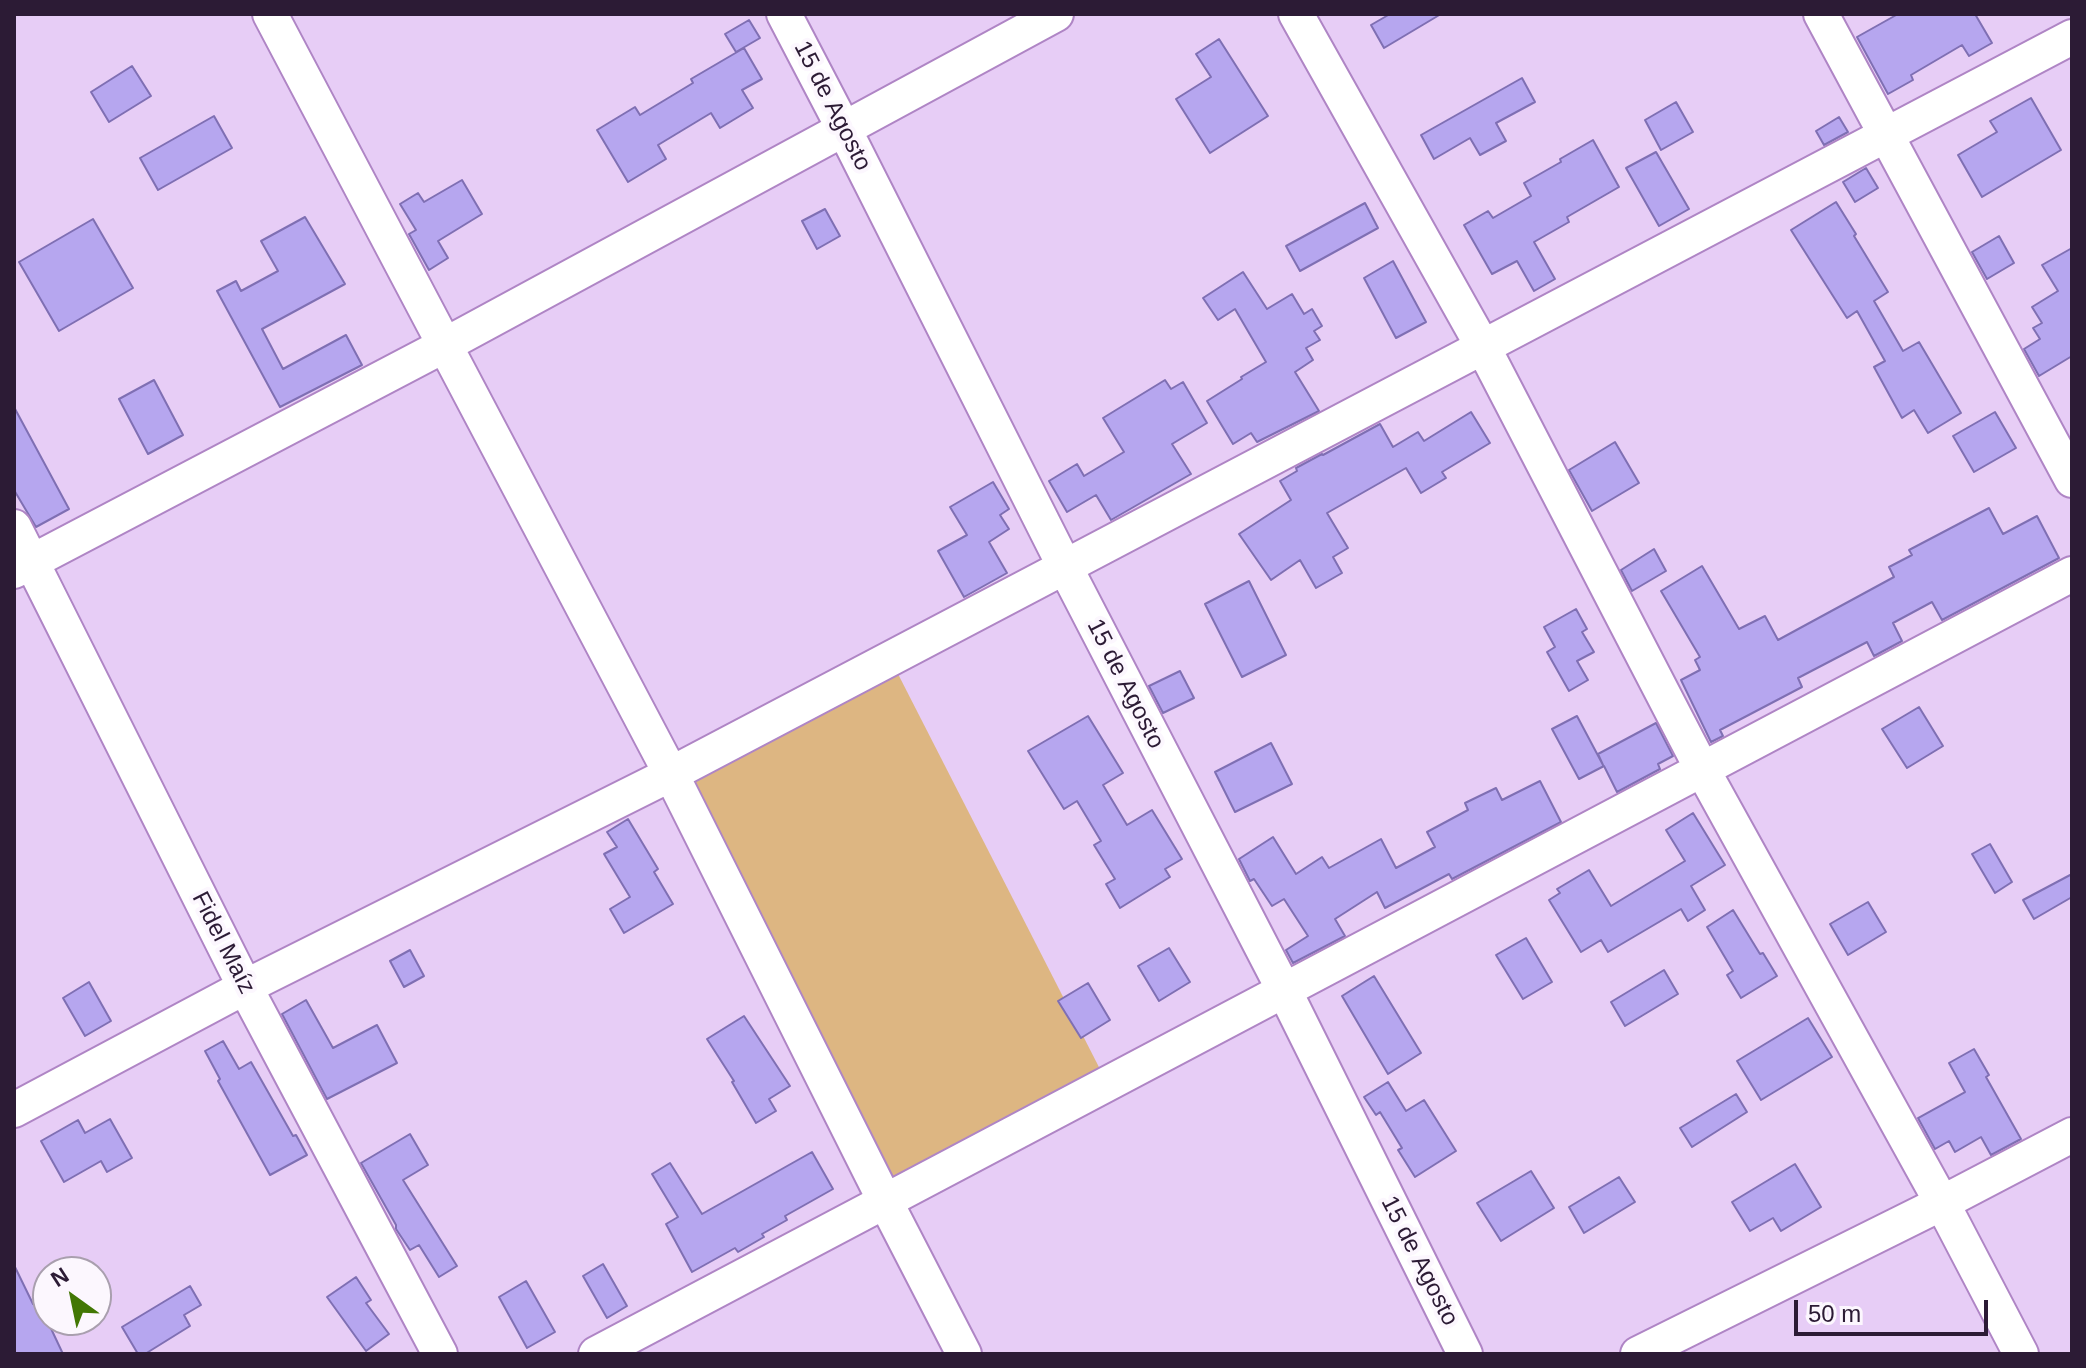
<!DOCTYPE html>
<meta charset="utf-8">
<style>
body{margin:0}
#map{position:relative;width:2086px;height:1368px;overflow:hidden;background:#e7cdf6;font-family:Arial,sans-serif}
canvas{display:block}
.frame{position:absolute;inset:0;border:16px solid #2c1b35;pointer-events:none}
.north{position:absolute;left:32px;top:1256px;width:80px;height:80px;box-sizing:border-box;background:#fcf7fe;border:2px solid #a99fae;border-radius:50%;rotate:327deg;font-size:22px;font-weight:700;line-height:32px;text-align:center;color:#2c1b35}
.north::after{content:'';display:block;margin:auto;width:28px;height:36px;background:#427704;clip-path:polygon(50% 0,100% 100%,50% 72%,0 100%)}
.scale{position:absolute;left:1794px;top:1300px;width:194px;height:36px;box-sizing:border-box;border:4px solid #2c1b35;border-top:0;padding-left:10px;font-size:24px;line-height:28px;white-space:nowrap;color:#2c1b35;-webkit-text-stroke:6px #fcf7fe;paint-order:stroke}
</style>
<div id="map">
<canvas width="2086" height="1368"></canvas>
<div class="frame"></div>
<div class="north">N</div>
<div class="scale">50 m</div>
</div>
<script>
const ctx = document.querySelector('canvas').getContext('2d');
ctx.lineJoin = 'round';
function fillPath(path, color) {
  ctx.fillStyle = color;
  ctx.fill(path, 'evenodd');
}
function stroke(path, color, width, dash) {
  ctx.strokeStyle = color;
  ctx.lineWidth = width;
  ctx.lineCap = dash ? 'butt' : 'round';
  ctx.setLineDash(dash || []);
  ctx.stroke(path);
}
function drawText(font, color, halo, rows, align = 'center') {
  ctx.font = font + ' Arial,sans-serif';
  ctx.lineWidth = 8;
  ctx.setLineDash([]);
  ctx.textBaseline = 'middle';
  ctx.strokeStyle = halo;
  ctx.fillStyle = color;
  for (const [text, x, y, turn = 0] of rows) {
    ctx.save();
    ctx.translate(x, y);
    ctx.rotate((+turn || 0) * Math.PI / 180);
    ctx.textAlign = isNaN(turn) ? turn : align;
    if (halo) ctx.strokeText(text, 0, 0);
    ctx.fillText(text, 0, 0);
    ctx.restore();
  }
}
fillPath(new Path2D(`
 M 897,672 L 1103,1075 L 884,1188 L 683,780 Z`), '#ddb682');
const building = new Path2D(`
 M 1390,14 L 1441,14 L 1384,48 L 1371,25 Z
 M 1898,14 L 1975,14 L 1992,43 L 1969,56 L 1962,45 L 1911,75 L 1913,80 L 1888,94 L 1857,37 Z
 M 749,20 L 760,38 L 736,52 L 725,34 Z
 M 1219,39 L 1268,116 L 1210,153 L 1176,99 L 1211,77 L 1196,54 Z
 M 744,48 L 762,79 L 742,90 L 753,108 L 720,128 L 711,113 L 658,145 L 666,159 L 628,182 L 597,130 L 635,107 L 640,115 L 693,83 L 691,79 Z
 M 132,66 L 151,96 L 109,122 L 91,92 Z
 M 1522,78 L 1535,102 L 1496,123 L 1506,141 L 1480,155 L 1470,138 L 1434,159 L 1421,135 Z
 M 2031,98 L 2061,150 L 1982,197 L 1958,155 L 1997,132 L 1990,121 Z
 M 1676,102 L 1693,132 L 1661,150 L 1645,120 Z
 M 214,116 L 232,148 L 158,190 L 140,158 Z
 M 1839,117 L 1848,132 L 1824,145 L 1816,131 Z
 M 1593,140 L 1619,187 L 1567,217 L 1569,222 L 1534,242 L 1555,279 L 1534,291 L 1517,261 L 1492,274 L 1464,225 L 1488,211 L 1493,218 L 1531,196 L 1524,183 L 1561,162 L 1560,159 Z
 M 1656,152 L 1689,209 L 1659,226 L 1626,168 Z
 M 1866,168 L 1878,188 L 1855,202 L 1843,182 Z
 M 462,180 L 482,214 L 438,241 L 448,258 L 429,270 L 409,234 L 416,230 L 400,204 L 418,193 L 424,202 Z
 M 1836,202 L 1856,234 L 1854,236 L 1888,292 L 1874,301 L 1903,351 L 1919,342 L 1961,413 L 1928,433 L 1914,410 L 1902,418 L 1874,367 L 1885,361 L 1857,311 L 1847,318 L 1791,230 Z
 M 1365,203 L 1378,228 L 1300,271 L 1286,246 Z
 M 825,209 L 840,236 L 817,249 L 802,221 Z
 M 305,217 L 345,284 L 262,329 L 283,369 L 346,335 L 362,365 L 280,407 L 217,291 L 236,281 L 241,291 L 278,271 L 261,241 Z
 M 93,219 L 133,288 L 59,331 L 19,262 Z
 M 1999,236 L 2014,263 L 1987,279 L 1972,252 Z
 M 2072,248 L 2072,356 L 2039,376 L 2024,349 L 2040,339 L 2033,328 L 2042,323 L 2032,307 L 2058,291 L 2042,265 Z
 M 1393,261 L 1426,322 L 1396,338 L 1364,278 Z
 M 1243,272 L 1267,309 L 1292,294 L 1304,314 L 1312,309 L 1322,326 L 1314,331 L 1320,340 L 1306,348 L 1313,360 L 1295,372 L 1319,411 L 1257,442 L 1251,433 L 1233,444 L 1207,401 L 1242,379 L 1241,377 L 1266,362 L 1235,309 L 1218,320 L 1203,298 Z
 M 154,380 L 183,435 L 148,454 L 119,399 Z
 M 1165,380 L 1171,389 L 1183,382 L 1207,423 L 1172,444 L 1191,474 L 1111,520 L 1096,495 L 1067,512 L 1049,481 L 1077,464 L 1084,476 L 1124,452 L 1103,418 Z
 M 14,407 L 69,509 L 36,527 L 14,490 Z
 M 1471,412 L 1490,443 L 1442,472 L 1446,478 L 1421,493 L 1406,468 L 1327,513 L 1348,548 L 1333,557 L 1342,573 L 1316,588 L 1300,560 L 1271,580 L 1239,534 L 1291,500 L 1280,481 L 1297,471 L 1296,468 L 1322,454 L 1323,455 L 1380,424 L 1393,447 L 1418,432 L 1424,441 Z
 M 1995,412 L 2016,448 L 1974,472 L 1953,436 Z
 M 1615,442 L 1639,483 L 1592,511 L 1569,470 Z
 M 993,482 L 1009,509 L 1000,515 L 1009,529 L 989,542 L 1007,573 L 964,597 L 938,551 L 967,535 L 950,507 Z
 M 1989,508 L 2003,534 L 2037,516 L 2059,558 L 1942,620 L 1932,602 L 1893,623 L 1902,641 L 1874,656 L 1867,642 L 1798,678 L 1802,687 L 1720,730 L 1723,736 L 1711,742 L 1681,680 L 1700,670 L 1695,660 L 1700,657 L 1661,591 L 1702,566 L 1739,629 L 1765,616 L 1778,640 L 1894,577 L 1889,567 L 1912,555 L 1909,550 Z
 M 1654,549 L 1666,571 L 1632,591 L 1621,570 Z
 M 1249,581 L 1286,655 L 1242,677 L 1205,604 Z
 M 1576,609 L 1587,629 L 1582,632 L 1594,652 L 1577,661 L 1588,680 L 1569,691 L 1547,652 L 1555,647 L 1544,627 Z
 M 1180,671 L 1194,698 L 1163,713 L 1149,686 Z
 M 1919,707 L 1943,746 L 1907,768 L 1882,729 Z
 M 1088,716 L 1123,773 L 1103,785 L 1127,825 L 1152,810 L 1182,859 L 1165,869 L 1170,877 L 1120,908 L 1106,884 L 1115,879 L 1094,845 L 1101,841 L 1077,801 L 1064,809 L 1028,751 Z
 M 1577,716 L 1603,765 L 1598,754 L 1656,723 L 1673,756 L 1658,764 L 1660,769 L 1617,792 L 1604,766 L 1579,779 L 1552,729 Z
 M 1271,743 L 1292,784 L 1235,812 L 1215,772 Z
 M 1540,781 L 1561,822 L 1452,879 L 1449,874 L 1385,908 L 1377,892 L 1335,919 L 1345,936 L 1293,963 L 1286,950 L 1308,936 L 1284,899 L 1272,906 L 1254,879 L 1250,881 L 1239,859 L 1273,837 L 1296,874 L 1322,857 L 1329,868 L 1381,839 L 1396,868 L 1435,847 L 1427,832 L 1468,810 L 1465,803 L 1496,788 L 1502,800 Z
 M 1693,813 L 1725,865 L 1691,886 L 1705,910 L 1688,921 L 1681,909 L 1608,952 L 1601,940 L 1581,952 L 1549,900 L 1560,893 L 1557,889 L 1589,870 L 1611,906 L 1685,861 L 1666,830 Z
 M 628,819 L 658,869 L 654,872 L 673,904 L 624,933 L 610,909 L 630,897 L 604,854 L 617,847 L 607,832 Z
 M 1990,844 L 2012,882 L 1995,893 L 1972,854 Z
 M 2072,874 L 2072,897 L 2034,919 L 2023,900 Z
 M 1868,902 L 1886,932 L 1848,955 L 1830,924 Z
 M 1733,910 L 1760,954 L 1763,953 L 1777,976 L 1741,998 L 1727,975 L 1733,971 L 1707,927 Z
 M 1526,938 L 1552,982 L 1523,999 L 1496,955 Z
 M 1169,948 L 1190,982 L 1159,1001 L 1138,966 Z
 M 410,950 L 424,976 L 404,987 L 390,961 Z
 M 1664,970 L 1678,994 L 1625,1026 L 1611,1002 Z
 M 1374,976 L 1421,1053 L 1388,1074 L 1342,996 Z
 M 89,982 L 111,1021 L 85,1036 L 63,998 Z
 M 1088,983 L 1110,1020 L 1081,1038 L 1058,1001 Z
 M 306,1000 L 333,1048 L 377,1025 L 397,1063 L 327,1099 L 282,1014 Z
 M 744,1016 L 790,1086 L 769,1099 L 776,1111 L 756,1123 L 732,1082 L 734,1081 L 707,1039 Z
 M 1808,1018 L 1832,1057 L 1761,1100 L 1737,1061 Z
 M 223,1041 L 239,1069 L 251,1062 L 293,1136 L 296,1135 L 307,1155 L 270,1175 L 218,1081 L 220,1079 L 205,1051 Z
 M 1974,1049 L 1989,1075 L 1986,1077 L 2021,1139 L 1991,1155 L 1981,1137 L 1955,1152 L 1949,1141 L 1935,1149 L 1918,1118 L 1965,1092 L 1949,1063 Z
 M 1388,1082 L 1406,1111 L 1424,1100 L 1456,1151 L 1415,1177 L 1398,1150 L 1402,1148 L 1380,1112 L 1376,1115 L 1364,1097 Z
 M 1736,1094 L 1747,1112 L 1692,1147 L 1680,1128 Z
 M 110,1119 L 132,1158 L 107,1172 L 101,1161 L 64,1182 L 41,1141 L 78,1120 L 85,1133 Z
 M 410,1134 L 428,1165 L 403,1180 L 457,1266 L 439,1277 L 419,1245 L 410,1250 L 396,1229 L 396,1225 L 361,1163 Z
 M 812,1152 L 833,1189 L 785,1216 L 787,1220 L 762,1234 L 764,1237 L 738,1252 L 735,1248 L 692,1272 L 666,1224 L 678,1217 L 652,1174 L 670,1163 L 702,1214 Z
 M 1795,1164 L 1821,1207 L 1781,1231 L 1773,1218 L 1750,1231 L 1732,1202 Z
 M 1531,1171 L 1554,1208 L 1501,1241 L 1477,1203 Z
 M 1619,1177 L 1635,1202 L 1584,1233 L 1569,1207 Z
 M 603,1264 L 627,1306 L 607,1318 L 583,1276 Z
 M 14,1265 L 33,1304 L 38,1301 L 63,1354 L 14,1354 Z
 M 356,1277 L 371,1300 L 366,1303 L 389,1334 L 366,1351 L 327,1297 Z
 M 526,1281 L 555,1332 L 527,1348 L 499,1297 Z
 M 190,1286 L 201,1305 L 184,1315 L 190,1326 L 145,1354 L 138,1354 L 122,1327 Z`);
fillPath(building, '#b6a6ef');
stroke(building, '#7f6fb3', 2);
const minor = new Path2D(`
 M 270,14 L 671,774 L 885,1201 L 964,1354
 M 784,14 L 844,129 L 1065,567 L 1284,990 L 1465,1354
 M 1296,14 L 1483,347 L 1702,769 L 1942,1203 L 2021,1354
 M 1821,14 L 2072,480
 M 14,527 L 245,987 L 440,1354
 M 14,571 L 445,345 L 1056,14
 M 14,1110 L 245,987 L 671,774 L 2072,37
 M 596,1354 L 2072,574
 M 1638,1354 L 1942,1203 L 2072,1135`);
stroke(minor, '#af85c5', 38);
stroke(minor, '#fff', 34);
drawText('24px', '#2c1b35', '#fcf7fe', [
 ["15 de Agosto",832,106,63],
 ["15 de Agosto",1125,684,63],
 ["Fidel Maíz",223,943,63],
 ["15 de Agosto",1419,1261,63]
]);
</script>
